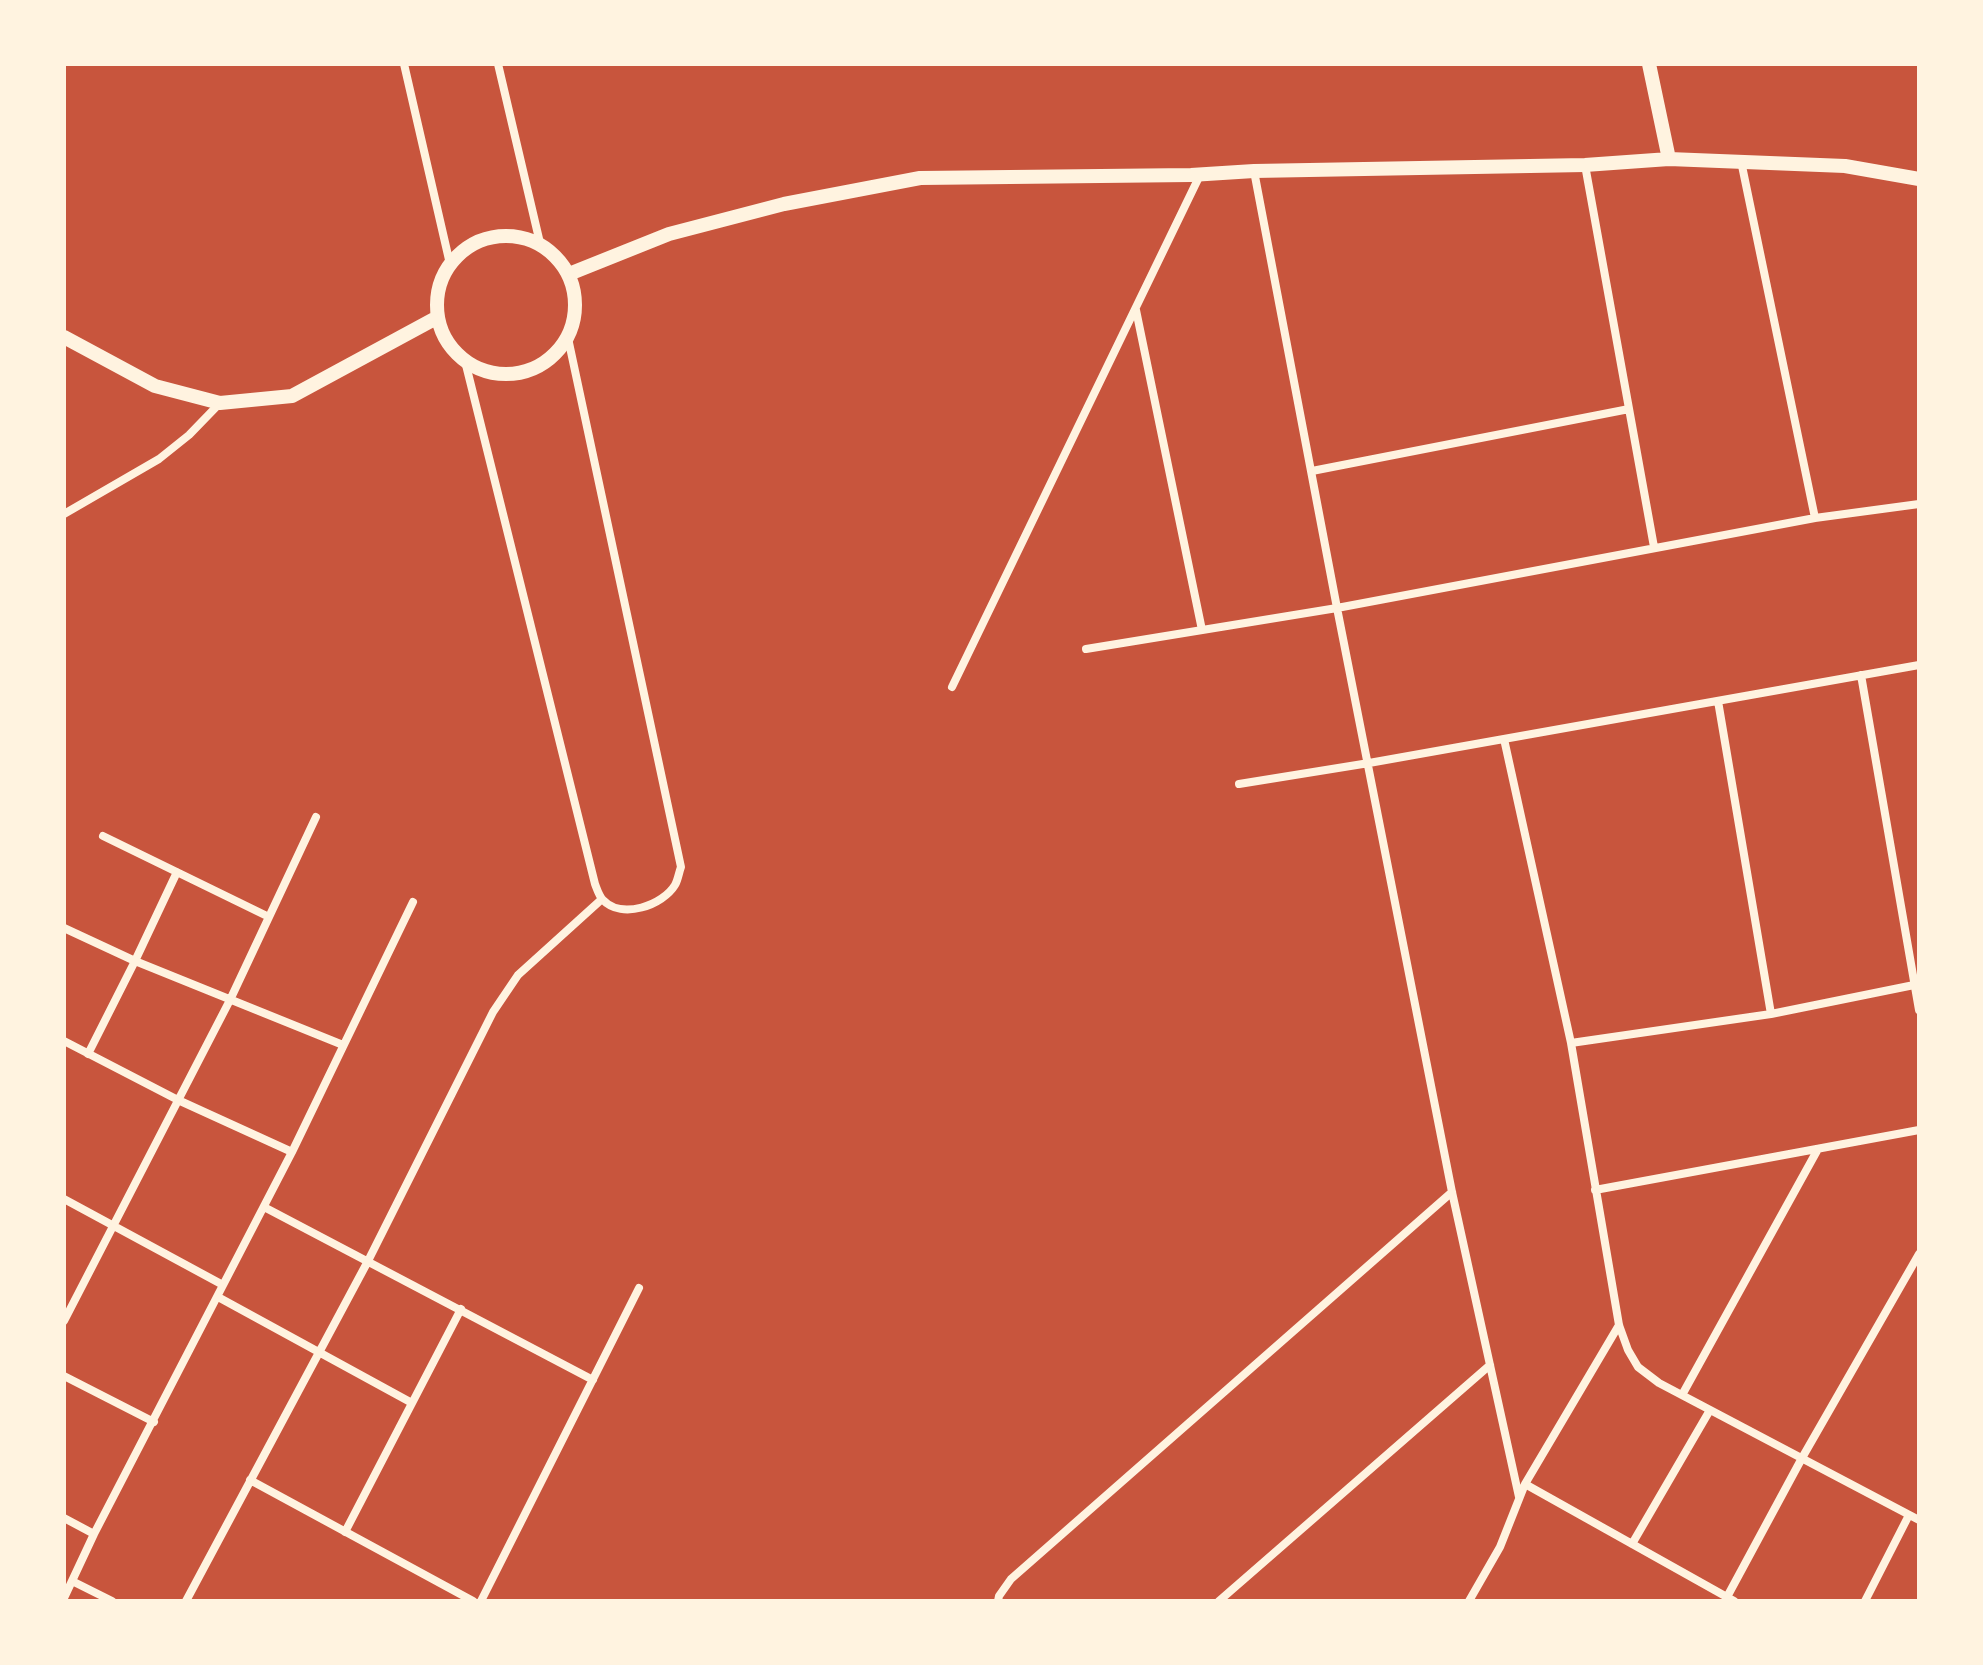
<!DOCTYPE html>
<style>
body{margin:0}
#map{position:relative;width:1983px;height:1665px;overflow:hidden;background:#c8553d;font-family:"Work Sans",sans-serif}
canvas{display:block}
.frame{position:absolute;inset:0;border:66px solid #fff3e0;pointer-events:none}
</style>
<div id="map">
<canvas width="1983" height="1665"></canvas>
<div class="frame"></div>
</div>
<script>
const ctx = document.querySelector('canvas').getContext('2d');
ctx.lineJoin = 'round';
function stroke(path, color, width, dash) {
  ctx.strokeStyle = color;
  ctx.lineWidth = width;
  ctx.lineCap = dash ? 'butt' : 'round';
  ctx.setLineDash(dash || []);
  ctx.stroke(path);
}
stroke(new Path2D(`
 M 404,64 L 450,264
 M 498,64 L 540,243
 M 1741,161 L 1815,518
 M 1585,165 L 1654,547
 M 1254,171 L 1337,608 L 1452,1192 L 1519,1497
 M 1136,310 L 1202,630
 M 465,361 L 595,884 C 597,889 599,896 603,900 C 622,920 663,905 675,885 C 678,880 679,872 681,867 L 568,338
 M 1312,471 L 1629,409
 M 64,514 L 159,459 L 189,435 L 220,403
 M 1086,649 L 1337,608 L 1815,518 L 1919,504
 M 1861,675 L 1919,1010
 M 952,687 L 1200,175
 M 1718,701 L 1771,1014
 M 1504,739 L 1571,1043 L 1619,1325 L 1628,1350 L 1638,1367 L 1659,1383 L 1919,1520
 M 1239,784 L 1369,763 L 1919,665
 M 103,836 L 269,917
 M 64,928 L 135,961 L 343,1045
 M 64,1041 L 178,1100 L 292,1152
 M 1571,1043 L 1771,1014 L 1914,985
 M 88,1054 L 135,961 L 177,872
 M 1595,1190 L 1919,1130
 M 64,1199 L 223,1285
 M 264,1207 L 593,1380
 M 218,1297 L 412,1403
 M 64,1321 L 230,1000 L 316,817
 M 64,1376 L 154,1422
 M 1682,1395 L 1818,1149
 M 250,1480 L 473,1601
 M 1525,1484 L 1734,1601
 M 64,1518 L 94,1534
 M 345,1532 L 461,1309
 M 1632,1544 L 1710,1410
 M 72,1581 L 112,1601
 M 1727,1597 L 1802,1458 L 1919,1254
 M 64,1598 L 94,1534 L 292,1152 L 413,902
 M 186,1601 L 368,1261 L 493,1012 L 518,975 L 602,899
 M 481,1601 L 639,1288
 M 998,1601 L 999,1596 L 1011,1579 L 1452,1192
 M 1219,1601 L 1490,1365
 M 1469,1601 L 1500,1547 L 1525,1484 L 1619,1325
 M 1865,1601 L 1909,1515`), '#fff3e0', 8);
stroke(new Path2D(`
 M 1649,64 L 1669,159
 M437 305a69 69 0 1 1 138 0a69 69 0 1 1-138 0Z
 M 569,274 L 669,234 L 784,204 L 920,178 L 1191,175 L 1254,171 L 1585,165 L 1669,159 L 1845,166 L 1919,179
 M 64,337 L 155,386 L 220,403 L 292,396 L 438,317`), '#fff3e0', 14);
</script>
